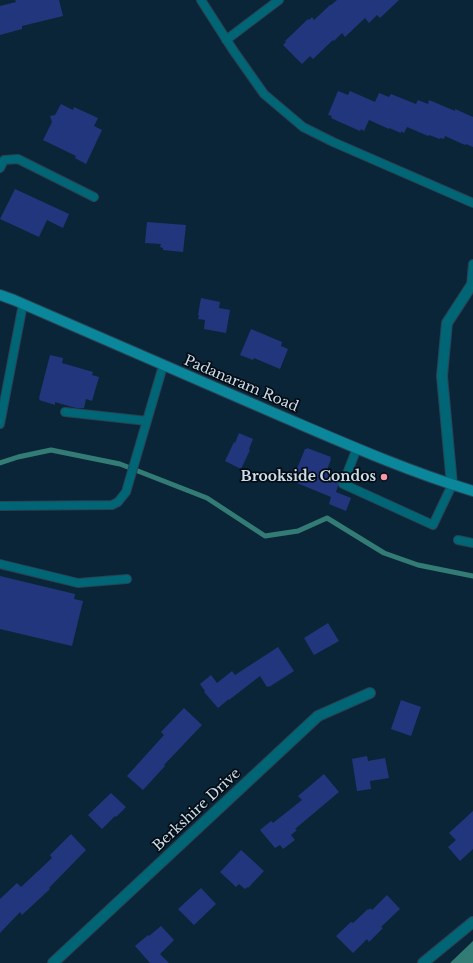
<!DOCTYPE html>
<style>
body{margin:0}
canvas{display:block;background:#0a2537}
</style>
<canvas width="473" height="963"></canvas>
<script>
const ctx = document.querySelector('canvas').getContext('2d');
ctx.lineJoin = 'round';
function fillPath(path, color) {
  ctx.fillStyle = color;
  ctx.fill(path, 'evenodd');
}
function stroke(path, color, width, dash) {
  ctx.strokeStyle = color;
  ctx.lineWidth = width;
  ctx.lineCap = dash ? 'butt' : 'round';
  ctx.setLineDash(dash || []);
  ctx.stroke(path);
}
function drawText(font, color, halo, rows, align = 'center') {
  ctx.font = font + ' "Libre Baskerville",serif';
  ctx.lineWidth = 3.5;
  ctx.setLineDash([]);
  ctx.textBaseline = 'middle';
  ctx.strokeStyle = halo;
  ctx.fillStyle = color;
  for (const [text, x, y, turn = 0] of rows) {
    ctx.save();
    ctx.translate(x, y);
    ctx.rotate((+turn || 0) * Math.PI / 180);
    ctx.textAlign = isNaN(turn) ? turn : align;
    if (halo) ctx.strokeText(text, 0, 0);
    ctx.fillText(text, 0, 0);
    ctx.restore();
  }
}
fillPath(new Path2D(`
 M 473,941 L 473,963 L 450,963 Z`), '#337c75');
stroke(new Path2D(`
 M 0,463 L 18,457 L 51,450 L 120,464 L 207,498 L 265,536 L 298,531 L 327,518 L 384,553 L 418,565 L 473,576`), '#337c75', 5);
fillPath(new Path2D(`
 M 15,0 L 59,0 L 63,16 L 22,26 L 22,29 L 0,35 L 0,6 L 16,2 Z
 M 337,0 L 399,0 L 380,18 L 377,15 L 369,23 L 365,18 L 345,37 L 342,33 L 334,41 L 333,40 L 313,59 L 310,56 L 302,64 L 283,45 L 286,42 L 285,41 L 308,19 L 309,20 L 312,17 L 314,20 L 330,5 L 331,5 Z
 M 338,91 L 348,95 L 350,91 L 375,102 L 379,93 L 389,97 L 391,94 L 416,104 L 418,100 L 428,104 L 429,100 L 455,111 L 455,109 L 473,117 L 473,147 L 466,144 L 465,145 L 445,136 L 444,139 L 440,138 L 440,139 L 429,135 L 428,136 L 407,127 L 404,133 L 401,131 L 401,133 L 389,128 L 389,129 L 369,120 L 364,131 L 361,129 L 360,131 L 342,123 L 331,118 L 332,116 L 328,115 Z
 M 61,104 L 73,110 L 74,107 L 98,118 L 94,126 L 102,130 L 86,164 L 75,158 L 76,156 L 43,140 L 52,122 L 50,116 L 55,115 Z
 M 15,189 L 69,214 L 63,228 L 47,220 L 39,237 L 0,219 Z
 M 147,222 L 186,225 L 183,252 L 163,250 L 163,248 L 160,247 L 161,244 L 145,243 Z
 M 201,298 L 220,302 L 219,308 L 230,310 L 226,333 L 204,329 L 205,320 L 198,319 L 199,315 L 198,315 Z
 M 251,329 L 282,342 L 281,346 L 288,349 L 280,369 L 254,358 L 253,360 L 240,355 Z
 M 50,355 L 63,358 L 62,363 L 93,372 L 92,375 L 99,377 L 92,401 L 86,399 L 84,408 L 76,408 L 55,402 L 55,405 L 39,400 L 40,398 L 39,398 Z
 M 239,433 L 253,439 L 249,449 L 250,450 L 241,469 L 225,461 L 234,442 L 235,443 Z
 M 307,448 L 331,457 L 330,459 L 331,459 L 327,470 L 340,476 L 338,482 L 338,486 L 336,492 L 351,498 L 346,511 L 329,504 L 331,497 L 292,481 L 305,449 L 307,449 Z
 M 0,576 L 75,594 L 74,599 L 83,601 L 72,646 L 0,629 Z
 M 328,623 L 339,641 L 314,655 L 304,638 Z
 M 278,647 L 294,671 L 269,687 L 269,686 L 267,687 L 260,676 L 229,700 L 229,699 L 218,708 L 204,692 L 205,691 L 200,684 L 211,675 L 217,683 L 232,671 L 235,675 Z
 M 401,700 L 421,707 L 411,736 L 391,729 Z
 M 184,708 L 202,725 L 164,765 L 165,766 L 143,790 L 127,776 L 164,735 L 161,732 Z
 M 367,756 L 368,761 L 385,758 L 389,778 L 370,781 L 371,789 L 357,791 L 352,759 Z
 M 324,774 L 339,792 L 295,829 L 297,830 L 291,835 L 295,840 L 283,849 L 280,845 L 275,848 L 260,830 L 271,821 L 273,823 L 302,800 L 298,796 Z
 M 111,793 L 126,807 L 116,817 L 115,816 L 102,829 L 88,815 Z
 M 473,811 L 473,849 L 460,861 L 448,847 L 456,840 L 449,833 Z
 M 71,834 L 86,850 L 49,888 L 50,889 L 22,915 L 20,912 L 0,933 L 0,899 L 17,883 L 21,887 L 52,858 L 50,855 Z
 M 241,850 L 264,871 L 248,888 L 247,887 L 245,889 L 239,884 L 236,887 L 220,872 Z
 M 201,888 L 216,904 L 194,925 L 178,909 Z
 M 387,895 L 400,909 L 381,927 L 383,928 L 369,942 L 367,939 L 353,953 L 336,936 L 351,922 L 353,923 L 368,909 L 369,910 L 370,908 L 372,910 Z
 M 161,926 L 174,940 L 160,954 L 169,963 L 150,963 L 135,946 L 148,935 L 149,936 Z`), '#21367c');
const lane = new Path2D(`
 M 201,0 L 233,50 L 264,94 L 303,127 L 333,142 L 473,203
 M 226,40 L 279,0
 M 0,168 L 4,160 L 18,159 L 94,197
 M 471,286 L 473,264
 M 65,412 L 147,421
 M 0,424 L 23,304
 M 357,448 L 343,484 L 433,525 L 452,485
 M 0,506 L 112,505 L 118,502 L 126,492 L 163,366
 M 458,540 L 473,543
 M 0,564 L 78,583 L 127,579`);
const street = new Path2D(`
 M 452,485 L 442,376 L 447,323 L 471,286 L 473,287
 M 53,963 L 318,716 L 370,693
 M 423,963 L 473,922`);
const secondary = new Path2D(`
 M 0,295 L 14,300 C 103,339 192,378 281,416 C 344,443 407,471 473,491`);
stroke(lane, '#294253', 10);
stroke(street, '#294253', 12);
stroke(secondary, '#294253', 12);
stroke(lane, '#006575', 8);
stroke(street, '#006575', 10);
stroke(secondary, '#0b879c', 10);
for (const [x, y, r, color] of [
 [384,477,4,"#f49aa4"]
]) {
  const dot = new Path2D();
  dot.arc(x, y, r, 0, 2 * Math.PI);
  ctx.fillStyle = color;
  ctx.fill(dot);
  stroke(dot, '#040d15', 1.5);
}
drawText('14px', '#ccdce8', '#040d15', [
 ["Padanaram Road",241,384,23],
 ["Berkshire Drive",197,810,-43]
]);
drawText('bold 14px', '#ccdce8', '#040d15', [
 ["Brookside Condos",376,477]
], 'right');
</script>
